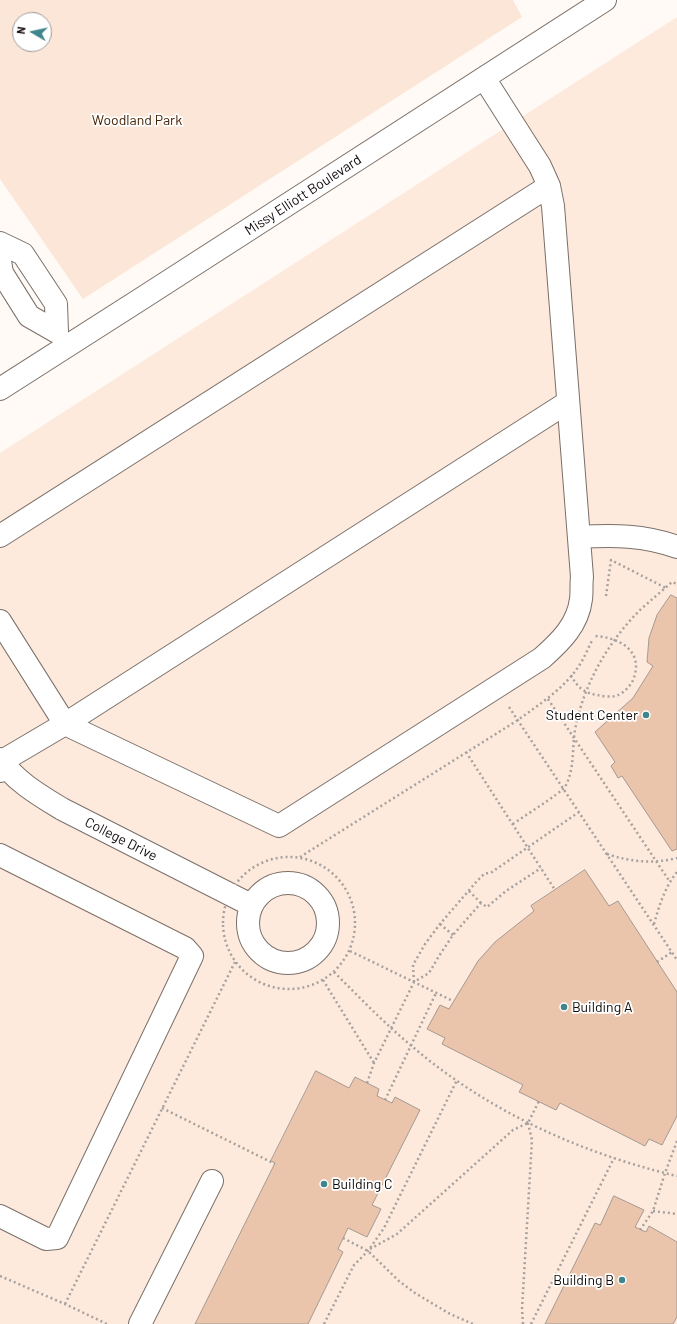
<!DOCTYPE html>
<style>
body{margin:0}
#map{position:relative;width:677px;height:1324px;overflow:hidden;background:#fffaf6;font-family:Barlow,sans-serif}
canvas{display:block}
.north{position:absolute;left:12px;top:12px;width:40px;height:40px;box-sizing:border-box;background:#fff;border:1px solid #9f9d9d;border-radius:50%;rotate:279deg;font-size:11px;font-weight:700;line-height:16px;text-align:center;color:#0f0b09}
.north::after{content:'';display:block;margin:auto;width:14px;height:18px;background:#3e868c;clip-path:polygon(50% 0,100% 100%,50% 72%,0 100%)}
</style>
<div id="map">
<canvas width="677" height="1324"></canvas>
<div class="north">N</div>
</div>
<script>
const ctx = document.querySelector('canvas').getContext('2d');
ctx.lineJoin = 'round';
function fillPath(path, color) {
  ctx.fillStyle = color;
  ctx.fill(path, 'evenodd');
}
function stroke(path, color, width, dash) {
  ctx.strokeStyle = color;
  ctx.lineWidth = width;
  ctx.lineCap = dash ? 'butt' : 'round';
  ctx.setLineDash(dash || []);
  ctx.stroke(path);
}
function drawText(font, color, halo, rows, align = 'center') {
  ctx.font = font + ' Barlow,sans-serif';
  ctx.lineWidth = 3.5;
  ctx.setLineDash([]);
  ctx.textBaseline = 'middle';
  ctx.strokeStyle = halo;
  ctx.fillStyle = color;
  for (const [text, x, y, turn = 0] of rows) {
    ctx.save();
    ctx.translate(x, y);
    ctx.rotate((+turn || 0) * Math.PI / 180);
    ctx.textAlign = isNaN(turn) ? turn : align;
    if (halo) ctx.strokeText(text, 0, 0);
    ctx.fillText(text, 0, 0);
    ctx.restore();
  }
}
fillPath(new Path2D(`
 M 677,17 L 677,1324 L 0,1324 L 0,453 Z`), '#fdeadd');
fillPath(new Path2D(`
 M 0,0 L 513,0 L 522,17 L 83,299 L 0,179 ZM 20,20 L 44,20 L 44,44 L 20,44 Z`), '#fce6d8');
const building = new Path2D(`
 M 671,595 L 677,598 L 677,849 L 672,851 L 622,776 L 618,778 L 611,766 L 615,762 L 595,732 L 633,698 L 653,666 L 647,662 L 649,638 L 657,615 Z
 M 585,870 L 609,906 L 618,901 L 677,992 L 677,1116 L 662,1145 L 649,1139 L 645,1146 L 560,1103 L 556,1110 L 519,1092 L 523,1085 L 442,1044 L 445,1038 L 427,1029 L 440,1005 L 449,1009 L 478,961 L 495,942 L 534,911 L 531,906 Z
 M 316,1071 L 349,1088 L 355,1077 L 379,1089 L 377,1096 L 392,1103 L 395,1097 L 420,1110 L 372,1205 L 381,1209 L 367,1237 L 348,1228 L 338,1249 L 343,1252 L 308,1324 L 195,1324 L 275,1163 L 271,1161 Z
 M 614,1196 L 644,1210 L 635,1227 L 646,1232 L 649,1226 L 677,1242 L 677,1317 L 673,1324 L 545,1324 L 595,1223 L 600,1225 Z`);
fillPath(building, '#eac5ac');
stroke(building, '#a59a92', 1);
const minor = new Path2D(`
 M 0,243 L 23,254 L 56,304 L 57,332 L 29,316 L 2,273 L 0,261
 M 0,389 L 144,297 L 605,0
 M 0,536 L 549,186
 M 579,537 C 614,535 644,535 677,547
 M 0,621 L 65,724 L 279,826 L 542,658 C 560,642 578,625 581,599 C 582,592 581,584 582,577 L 553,206 L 549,186 L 540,166 L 484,78
 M 0,759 C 15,781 39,795 62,809 L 251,905
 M 0,771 L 9,757 L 65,724 L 568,402
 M 0,855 L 185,948 L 192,956 L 57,1238 L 46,1239 L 0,1216
 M248 923a40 40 0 1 1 80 0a40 40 0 1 1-80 0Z
 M 140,1324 L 212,1181`);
stroke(minor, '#7b7069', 24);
stroke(new Path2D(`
 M 606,596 L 611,560 L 666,588
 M 571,675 C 577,687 584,693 597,695 C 603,696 612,698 618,695 C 624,693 631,685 633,680 C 645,651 619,637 594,636
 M 548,699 L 670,882
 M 509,707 L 677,960
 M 466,752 L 555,890
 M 513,824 C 521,818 561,793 565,787 C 576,766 571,747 576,725 C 585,682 609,641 640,610 C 651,600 662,591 672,582 L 677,584
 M 607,854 C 631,862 653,864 677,858
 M223 923a66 66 0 1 1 132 0a66 66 0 1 1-132 0Z
 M 300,857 L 518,720 C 541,703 567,687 582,661 C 586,654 589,646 593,639
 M 469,891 L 481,903
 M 440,924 L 453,935
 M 654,924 C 659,906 665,887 677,872
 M 350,951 L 453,1001
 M 657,962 L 672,952
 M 334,972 C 362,1000 389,1028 420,1053 C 494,1114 584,1154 677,1176
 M 323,980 L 374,1063
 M 414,982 L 413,965 L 425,944 L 440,924 L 477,881 L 484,874 L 492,872 L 579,812
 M 367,1083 L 374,1063 L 414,982 L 429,973 L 439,956 L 453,935 L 481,903 L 487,907 L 506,891 L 541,868
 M 385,1100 L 436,993
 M 162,1108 L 275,1164
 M 653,1211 L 677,1214
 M 640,1230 L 653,1211 L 665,1173 L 677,1141
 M 343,1238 L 368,1251 L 399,1281 L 415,1293 L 450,1314 L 473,1324
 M 370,1249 L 397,1234 L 513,1130 L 528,1123 L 539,1101
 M 0,1276 L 65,1304 L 107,1324
 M 65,1304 L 235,962
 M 324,1324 L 354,1265 L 368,1251 L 384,1228 L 457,1080
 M 523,1324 L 522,1309 L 532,1140 L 528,1123
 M 531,1324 L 614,1158`), '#a6a19e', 2.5, [2, 3]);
stroke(minor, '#fff', 22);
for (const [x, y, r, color] of [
 [646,715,4,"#3e868c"],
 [564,1007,4,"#3e868c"],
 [324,1184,4,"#3e868c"],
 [622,1280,4,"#3e868c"]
]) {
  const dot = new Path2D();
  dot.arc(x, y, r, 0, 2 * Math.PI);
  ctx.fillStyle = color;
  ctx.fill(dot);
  stroke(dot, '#fff', 1.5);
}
drawText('14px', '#462204', '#fff', [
 ["Woodland Park",137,120]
]);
drawText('14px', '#0f0b09', '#fff', [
 ["Missy Elliott Boulevard",303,195,-33],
 ["College Drive",121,839,27]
]);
drawText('14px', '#0f0b09', '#fff', [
 ["Student Center",638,715],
 ["Building A",572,1007,"left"],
 ["Building C",332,1184,"left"],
 ["Building B",614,1280]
], 'right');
</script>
